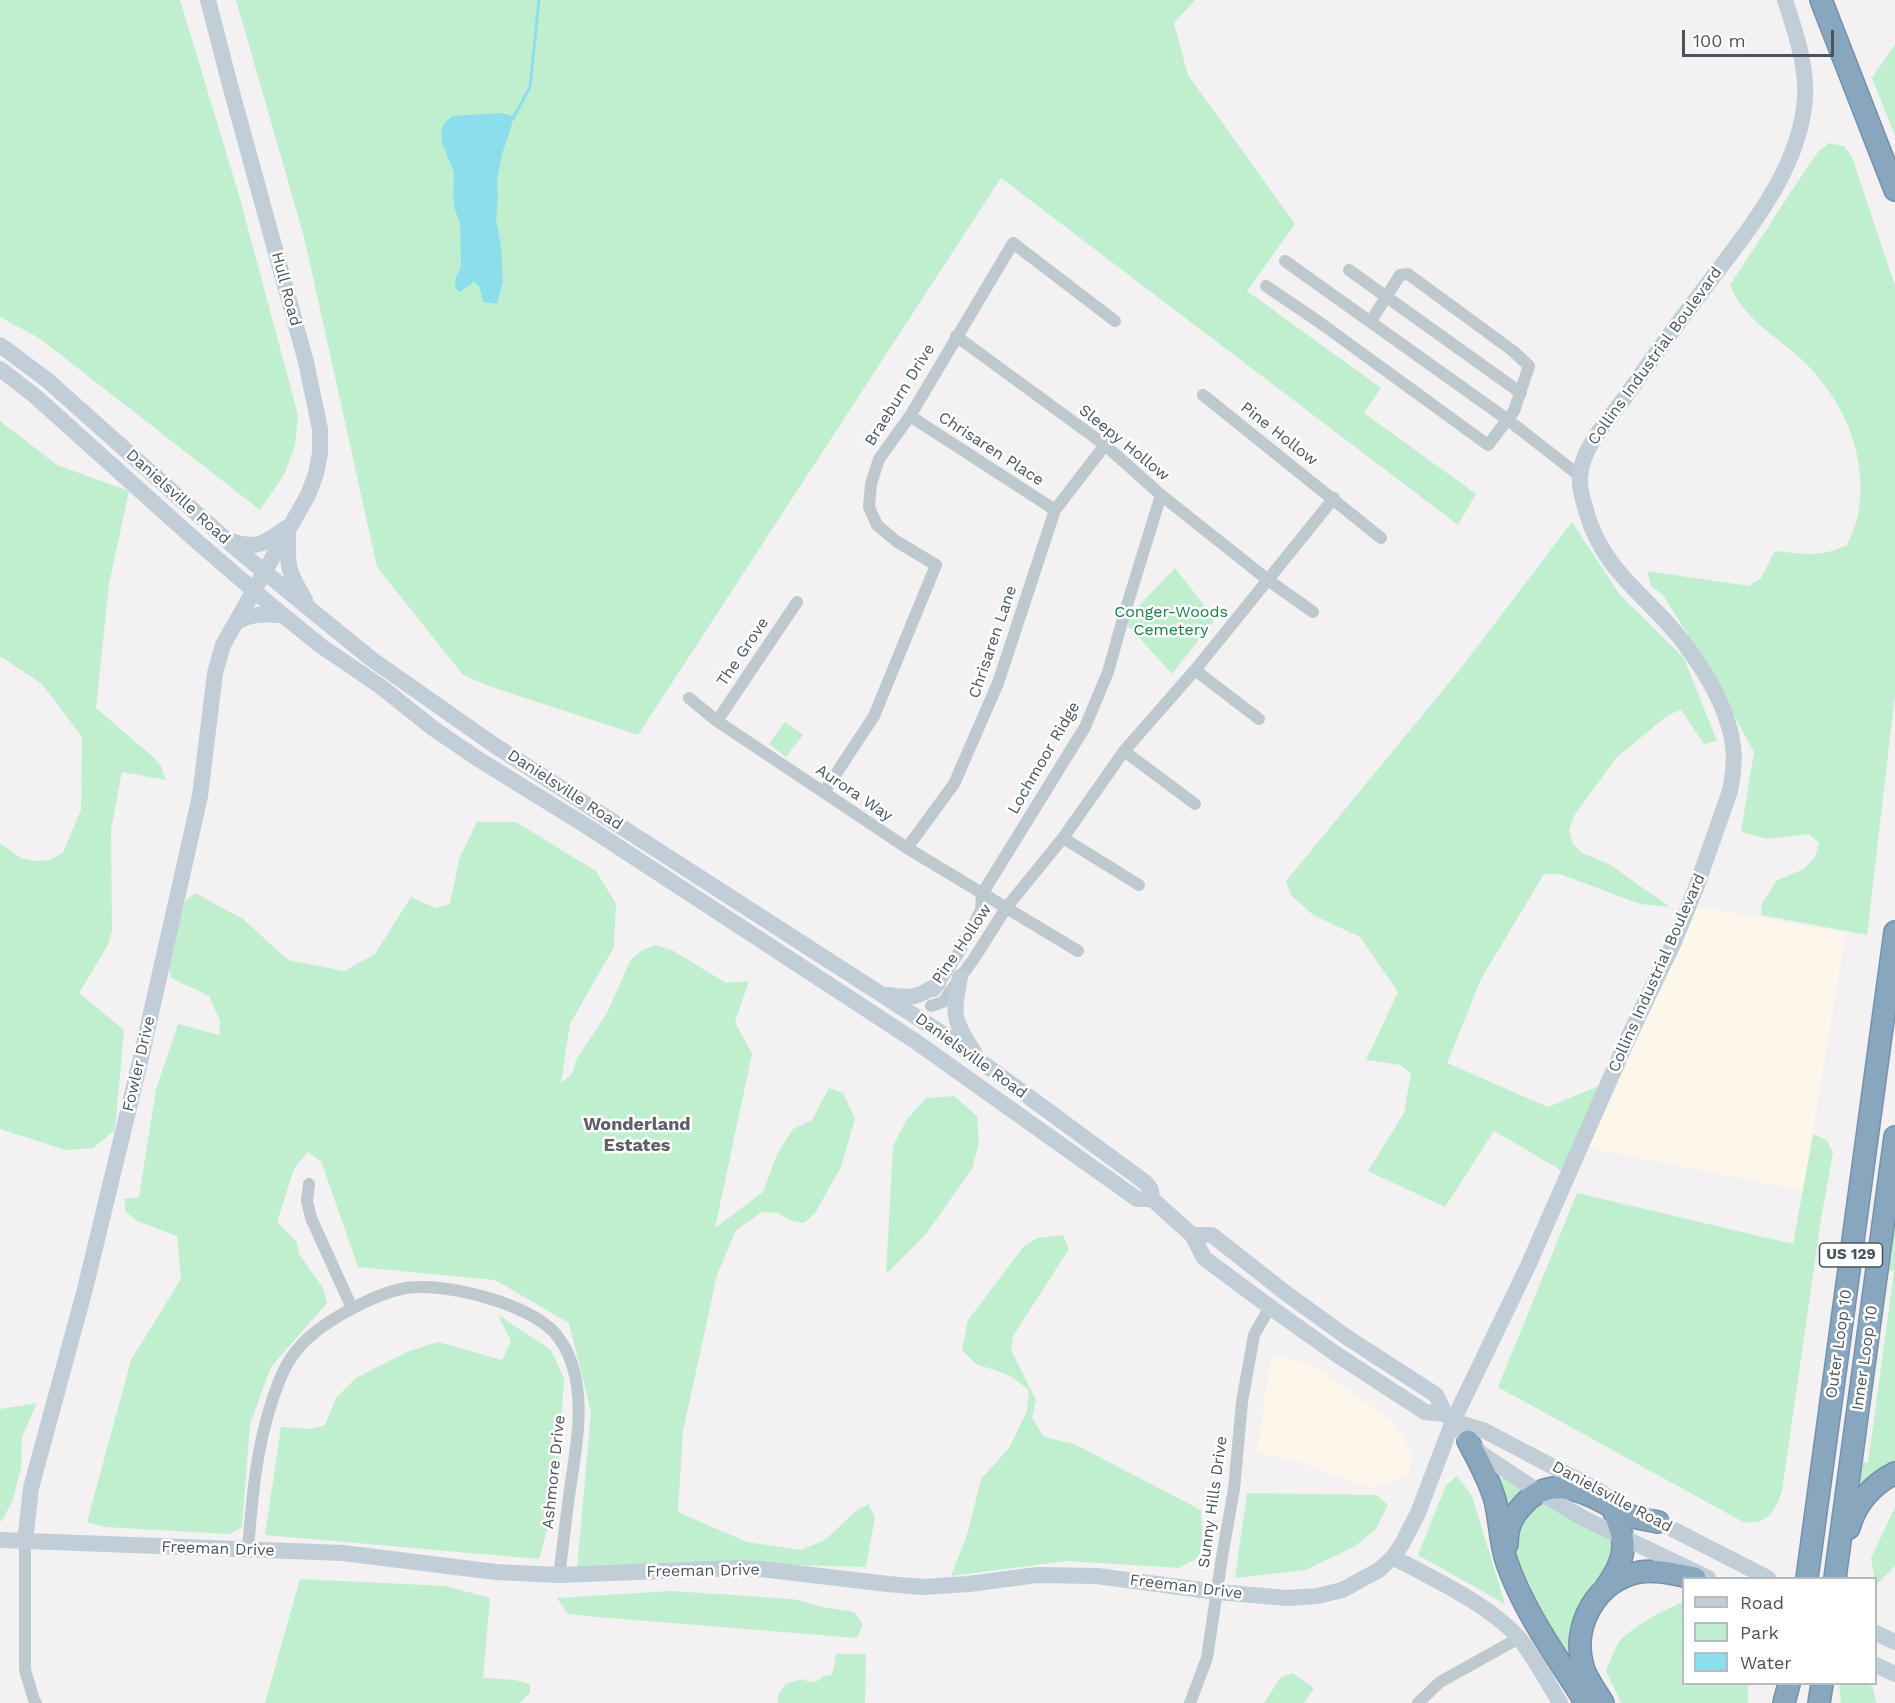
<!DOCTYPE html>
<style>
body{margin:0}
#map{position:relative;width:1895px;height:1703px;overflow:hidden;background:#f3f1f1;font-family:"Work Sans",sans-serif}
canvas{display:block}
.legend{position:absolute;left:1682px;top:1577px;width:195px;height:108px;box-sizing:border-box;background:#fff;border:2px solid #b6bbbf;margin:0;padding:8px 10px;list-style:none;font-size:18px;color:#48555e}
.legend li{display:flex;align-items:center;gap:12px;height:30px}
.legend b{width:30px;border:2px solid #b6bbbf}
.scale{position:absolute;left:1682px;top:30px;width:152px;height:27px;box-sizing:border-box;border:3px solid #48555e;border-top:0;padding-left:8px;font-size:18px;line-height:21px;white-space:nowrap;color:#48555e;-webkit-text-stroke:4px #fff;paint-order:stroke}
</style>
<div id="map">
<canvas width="1895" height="1703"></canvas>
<ul class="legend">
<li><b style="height:8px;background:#c1cdd7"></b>Road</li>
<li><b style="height:16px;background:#c0efd0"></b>Park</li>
<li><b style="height:16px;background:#8ddeec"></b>Water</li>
</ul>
<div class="scale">100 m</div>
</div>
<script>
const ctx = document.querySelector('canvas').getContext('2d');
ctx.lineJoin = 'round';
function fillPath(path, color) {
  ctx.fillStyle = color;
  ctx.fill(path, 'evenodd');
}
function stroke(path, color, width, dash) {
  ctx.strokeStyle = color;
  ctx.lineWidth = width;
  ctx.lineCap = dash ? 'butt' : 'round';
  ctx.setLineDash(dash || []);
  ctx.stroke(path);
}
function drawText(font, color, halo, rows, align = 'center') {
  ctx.font = font + ' "Work Sans",sans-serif';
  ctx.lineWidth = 5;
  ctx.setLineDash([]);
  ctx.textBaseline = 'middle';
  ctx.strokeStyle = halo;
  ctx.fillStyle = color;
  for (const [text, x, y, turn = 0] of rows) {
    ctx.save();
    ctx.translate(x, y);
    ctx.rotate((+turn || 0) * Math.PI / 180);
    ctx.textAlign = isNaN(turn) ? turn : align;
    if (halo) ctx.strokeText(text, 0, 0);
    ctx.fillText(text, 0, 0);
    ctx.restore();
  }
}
fillPath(new Path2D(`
 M 1697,907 L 1846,933 L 1803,1191 L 1589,1148 Z
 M 1271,1356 L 1309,1363 L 1395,1423 L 1412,1456 L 1409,1476 L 1371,1488 L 1292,1459 L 1257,1453 Z`), '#fcf6eb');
fillPath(new Path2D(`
 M 0,0 L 180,0 L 239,195 L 298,415 L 295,445 L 285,473 L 260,510 L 39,338 L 0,317 Z
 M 236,0 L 1195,0 L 1174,23 L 1188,75 L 1295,224 L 1247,291 L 1381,388 L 1364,413 L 1476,494 L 1458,525 L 1001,178 L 638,735 L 489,686 L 463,675 L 377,567 L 304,237 Z
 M 1895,44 L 1895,136 L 1872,78 Z
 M 1829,143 L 1844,146 L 1852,157 L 1895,286 L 1895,695 L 1867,935 L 1761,915 L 1762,904 L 1777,880 L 1804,869 L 1815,857 L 1819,843 L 1809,834 L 1768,839 L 1741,832 L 1754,752 L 1700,654 L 1663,595 L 1651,586 L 1647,571 L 1749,586 L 1761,578 L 1775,551 C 1804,554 1819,558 1847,545 C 1851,536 1856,525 1858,515 C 1869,456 1843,397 1799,357 C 1774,335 1743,318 1730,285 L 1810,163 L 1818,152 Z
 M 0,421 L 57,465 L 129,491 L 109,584 L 96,708 L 152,756 L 161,766 L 166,780 L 122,772 L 111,829 L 112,931 L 108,945 L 79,993 L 124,1030 L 115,1130 L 93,1148 L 66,1150 L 0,1129 L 0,843 L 21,858 L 35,861 L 50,860 L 63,852 L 81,810 L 82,737 L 42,684 L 0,656 Z
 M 1572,522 L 1620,595 L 1684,658 L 1717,741 L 1704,744 L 1681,710 L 1668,715 L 1616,758 L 1574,816 L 1569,829 L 1572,843 L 1582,853 L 1609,864 L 1670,907 L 1640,904 L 1560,874 L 1544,874 L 1481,979 L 1447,1063 L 1548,1107 L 1599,1086 L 1564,1172 L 1494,1131 L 1445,1207 L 1368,1171 L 1404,1113 L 1411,1073 L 1400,1065 L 1366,1060 L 1398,992 L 1360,937 L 1313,915 L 1291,895 L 1286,881 L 1457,673 Z
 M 1175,568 L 1215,619 L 1172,674 L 1124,621 Z
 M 785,722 L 803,735 L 786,757 L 769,744 Z
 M 477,822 L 516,822 L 596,871 L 616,904 L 614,947 L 570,1024 L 561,1083 L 572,1074 L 576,1060 L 607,1013 L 631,959 L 641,951 L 654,945 L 672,950 L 726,983 L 749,981 L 735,1022 L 752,1054 L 715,1228 L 763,1192 L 777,1154 L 793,1129 L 812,1120 L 829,1088 L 843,1093 L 855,1119 L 841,1167 L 815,1213 L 804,1223 L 789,1220 L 778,1213 L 762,1212 L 736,1230 L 717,1275 L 683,1431 L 678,1512 L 747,1542 L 801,1550 L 825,1540 L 856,1511 L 868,1504 L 875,1517 L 866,1567 L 719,1563 L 577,1569 L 591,1412 L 569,1323 L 495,1280 L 358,1267 L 321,1161 L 308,1152 L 294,1169 L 277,1222 L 297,1242 L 299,1254 L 323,1288 L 327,1303 L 271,1367 L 250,1424 L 242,1527 L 230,1534 L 104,1527 L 87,1522 L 131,1360 L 181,1279 L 177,1236 L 137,1221 L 126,1212 L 124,1199 L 139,1197 L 156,1089 L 178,1024 L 219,1035 L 220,1021 L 209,996 L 171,978 L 168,965 L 185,901 L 195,893 L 243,919 L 288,960 L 344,971 L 375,954 L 411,897 L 436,908 L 450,904 L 459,859 Z
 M 954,1096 L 977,1116 L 979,1143 L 972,1169 L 926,1234 L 886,1274 L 893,1146 L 907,1119 L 926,1098 Z
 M 1813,1134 L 1827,1140 L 1833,1153 L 1821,1219 L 1782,1491 C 1774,1513 1768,1525 1743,1522 L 1498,1387 L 1577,1193 L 1793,1244 Z
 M 1890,1230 L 1895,1230 L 1895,1468 L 1865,1486 L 1857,1482 ZM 1889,1270 L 1894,1271 L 1868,1463 L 1863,1462 L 1872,1388 Z
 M 1063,1235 L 1069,1249 L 1013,1336 L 1011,1350 L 1036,1400 L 1032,1418 L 1044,1437 L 1074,1444 L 1201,1510 L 1203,1549 L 1196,1559 L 1179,1568 L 1067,1561 L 951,1576 L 968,1532 L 981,1479 L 1009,1448 L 1027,1411 L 1029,1390 L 1009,1375 L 976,1364 L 962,1350 L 968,1320 L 1024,1246 L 1037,1238 Z
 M 498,1315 L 551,1350 L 564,1378 L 557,1495 L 539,1559 L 265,1535 L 281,1427 L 310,1429 L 325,1425 L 336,1398 L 356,1378 L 409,1351 L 438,1342 L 502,1360 L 511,1341 Z
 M 37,1403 L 22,1437 L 21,1468 L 13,1499 L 2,1521 L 0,1521 L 0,1409 Z
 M 1492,1473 L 1527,1490 L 1509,1516 Z
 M 1457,1476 L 1472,1496 L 1505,1604 L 1418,1555 L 1446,1485 Z
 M 1247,1493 L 1376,1495 L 1388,1505 L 1376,1529 L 1354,1547 L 1305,1570 L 1235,1578 Z
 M 1538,1497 L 1618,1541 L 1619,1549 L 1583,1612 L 1592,1703 L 1517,1572 L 1511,1534 Z
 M 1895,1507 L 1895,1566 L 1876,1585 L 1871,1558 Z
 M 300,1579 L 446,1586 L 490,1598 L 483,1678 L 515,1680 L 530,1684 L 530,1693 L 519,1703 L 265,1703 Z
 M 671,1591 L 793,1599 L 823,1607 L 854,1612 L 863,1624 L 857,1638 L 598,1617 L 568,1614 L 557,1598 Z
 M 1683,1602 L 1684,1684 L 1748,1684 L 1748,1703 L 1621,1703 L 1606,1671 C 1610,1662 1614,1649 1620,1641 C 1632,1627 1666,1608 1683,1602 Z
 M 836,1654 L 866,1654 L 865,1703 L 778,1703 L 778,1696 L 785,1684 L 802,1679 C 811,1683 816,1684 823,1676 L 831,1675 L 833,1671 Z
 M 1292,1673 L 1314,1688 L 1304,1703 L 1264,1703 L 1280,1678 Z
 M 1839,1684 L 1870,1684 L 1873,1688 L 1876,1703 L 1841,1703 Z`), '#c0efd0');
fillPath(new Path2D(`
 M 501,113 L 512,116 L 512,124 L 502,154 L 497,182 L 498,199 L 496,219 L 501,246 L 503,282 L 497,304 L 483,302 L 479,286 L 474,282 L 460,292 L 455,288 L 456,277 L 461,267 L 460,223 L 455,210 L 453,196 L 454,172 L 442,143 L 441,133 L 443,125 L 452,116 Z`), '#8ddeec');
stroke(new Path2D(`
 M 512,120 L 530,87 L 539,0`), '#8ddeec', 3);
const highway = new Path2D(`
 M 1821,0 L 1895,190
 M 1468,1441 C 1478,1460 1489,1479 1495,1500 C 1500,1520 1500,1543 1507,1563 C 1525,1614 1558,1658 1586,1703
 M 1849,1528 C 1856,1502 1872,1485 1895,1473
 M 1507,1544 C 1507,1528 1511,1518 1522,1506 C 1555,1467 1595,1500 1631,1516 C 1639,1519 1649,1520 1658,1522
 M 1807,1578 L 1895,932
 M 1835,1578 L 1895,1137
 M 1606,1587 C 1631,1553 1625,1538 1610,1502
 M 1603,1703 C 1596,1691 1587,1680 1583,1667 C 1571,1625 1597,1580 1640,1572 C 1658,1569 1677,1575 1695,1578
 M 1784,1703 L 1789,1684
 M 1819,1703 L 1822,1684`);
stroke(highway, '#7491ab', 24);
stroke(new Path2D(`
 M 1285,261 L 1508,420 L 1580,476
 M 1349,270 L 1521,393
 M 1266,286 L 1319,322 L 1488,445 L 1514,411 L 1529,366 L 1513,351 L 1408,274 L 1400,275 L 1371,321
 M 956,336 L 1105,445 L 1161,495 L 1268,580 L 1313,612
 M 1203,395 L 1381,538
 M 910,416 L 1055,510
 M 1195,670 L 1259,719
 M 689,698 L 717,721 L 907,848 L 1078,951
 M 717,721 L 797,602
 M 1124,751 L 1195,804
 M 824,792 L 874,716 L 936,565 L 896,541 L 877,525 L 869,507 L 871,484 L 879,459 L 910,416 L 1013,243 L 1115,321
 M 1063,838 L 1139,885
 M 907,848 L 954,784 L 998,683 L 1055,510 L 1105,445
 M 934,991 L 961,949 L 981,910 L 982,894 L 1085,727 L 1108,672 L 1124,615 L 1161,495
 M 931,1006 L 943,1002 L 975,957 L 1006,908 L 1063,838 L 1124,751 L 1195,670 L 1334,498
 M 309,1184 L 307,1201 L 311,1218 L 352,1308
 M 25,1542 L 25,1670 L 34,1700 L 36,1703
 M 248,1550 C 252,1498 256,1448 273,1398 C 279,1381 285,1364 297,1350 C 317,1324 373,1294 406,1288 C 445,1282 526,1303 554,1332 C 562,1341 568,1352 572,1364 C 585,1404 576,1448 570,1489 C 566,1518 563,1546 559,1575
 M 1190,1703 L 1207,1658 L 1222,1557 L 1234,1489 L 1242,1402 L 1254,1335 L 1270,1307
 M 1418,1703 L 1440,1682 L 1519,1638`), '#bec9cf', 12);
stroke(new Path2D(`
 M 0,345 L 47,380 L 239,551 L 370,658 L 494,745 L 946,1036 L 1146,1183 L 1151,1190 L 1152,1199
 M 0,369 L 35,396 L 193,538 L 273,607 L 321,646 L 380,686 L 434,729 L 478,759 L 588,827 L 915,1041 L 1137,1199 L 1152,1199 L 1192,1235 L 1204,1258 L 1270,1307 L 1336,1354 L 1425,1412 L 1445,1414
 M 288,534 C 287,568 288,571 305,600
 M 230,541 C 259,550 264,543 288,527
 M 235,623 C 251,613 265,614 283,615
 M 960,977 C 952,1015 953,1020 974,1052
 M 888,995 C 911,999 919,997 938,984
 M 1192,1235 L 1212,1235 L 1287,1294 L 1348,1338 L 1436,1395 L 1445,1414 L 1453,1421 L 1468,1441 L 1483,1455 L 1539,1492 L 1585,1519 L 1708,1578
 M 1453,1421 L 1485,1431 L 1603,1493
 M 1647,1516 L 1768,1578
 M 0,1540 L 343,1553 L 496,1572 L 559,1575 L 740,1568 L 761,1569 L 888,1584 L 923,1587 L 969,1584 L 1037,1575 L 1097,1576 L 1217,1592 L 1287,1598 L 1317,1596 L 1342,1590 L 1379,1570 L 1393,1557 L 1402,1544 L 1418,1513 L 1453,1421 L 1527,1268 L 1628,1038 L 1674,942 L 1697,885 L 1730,791 C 1733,776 1735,761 1733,746 C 1727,697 1686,640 1651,606 C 1622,577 1599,554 1587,514 C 1584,502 1579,491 1580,478 C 1581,447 1609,420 1626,396 C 1651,360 1677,324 1704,289 C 1746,232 1800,171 1805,98 C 1807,65 1795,31 1785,0
 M 25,1542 L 31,1488 L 85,1289 L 140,1062 L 200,796 L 215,673 L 223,645 L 308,495 L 316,474 L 320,453 L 320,429 L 306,362 L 231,89 L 208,0
 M 1393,1557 C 1433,1579 1487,1603 1518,1637 C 1532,1653 1548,1683 1560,1703
 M 1876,1633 L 1895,1642
 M 1876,1665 L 1895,1674`), '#c1cdd7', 16);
stroke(highway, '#89a6bf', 21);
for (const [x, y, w] of [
 [1851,1255,63]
]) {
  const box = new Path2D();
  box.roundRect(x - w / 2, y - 12, w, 24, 4.5);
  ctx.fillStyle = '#fff';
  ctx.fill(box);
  stroke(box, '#48555e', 1.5);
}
drawText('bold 15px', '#48555e', null, [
 ["US 129",1851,1255]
]);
drawText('16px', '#48555e', '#fff', [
 ["Hull Road",286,289,75],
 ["Collins Industrial Boulevard",1655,356,-54],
 ["Braeburn Drive",900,395,-58],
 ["Pine Hollow",1279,434,38],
 ["Sleepy Hollow",1124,443,39],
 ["Chrisaren Place",991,449,33],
 ["Danielsville Road",178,497,42],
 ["Chrisaren Lane",993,642,-71],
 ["The Grove",743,652,-56],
 ["Lochmoor Ridge",1044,758,-60],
 ["Danielsville Road",565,790,33],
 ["Aurora Way",854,793,34],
 ["Pine Hollow",962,944,-56],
 ["Collins Industrial Boulevard",1657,973,-66],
 ["Danielsville Road",971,1056,36],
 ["Fowler Drive",139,1064,-77],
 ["Outer Loop 10",1839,1344,-82],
 ["Inner Loop 10",1865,1358,-82],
 ["Ashmore Drive",554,1472,-84],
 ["Danielsville Road",1612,1497,28],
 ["Sunny Hills Drive",1213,1502,-82],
 ["Freeman Drive",218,1549,2],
 ["Freeman Drive",703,1571,-1],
 ["Freeman Drive",1186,1587,7]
]);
drawText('16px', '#188146', '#fff', [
 ["Conger-Woods",1171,612],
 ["Cemetery",1171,630]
]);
drawText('bold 18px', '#5d6165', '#fff', [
 ["Wonderland",637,1125],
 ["Estates",637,1146]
]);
</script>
